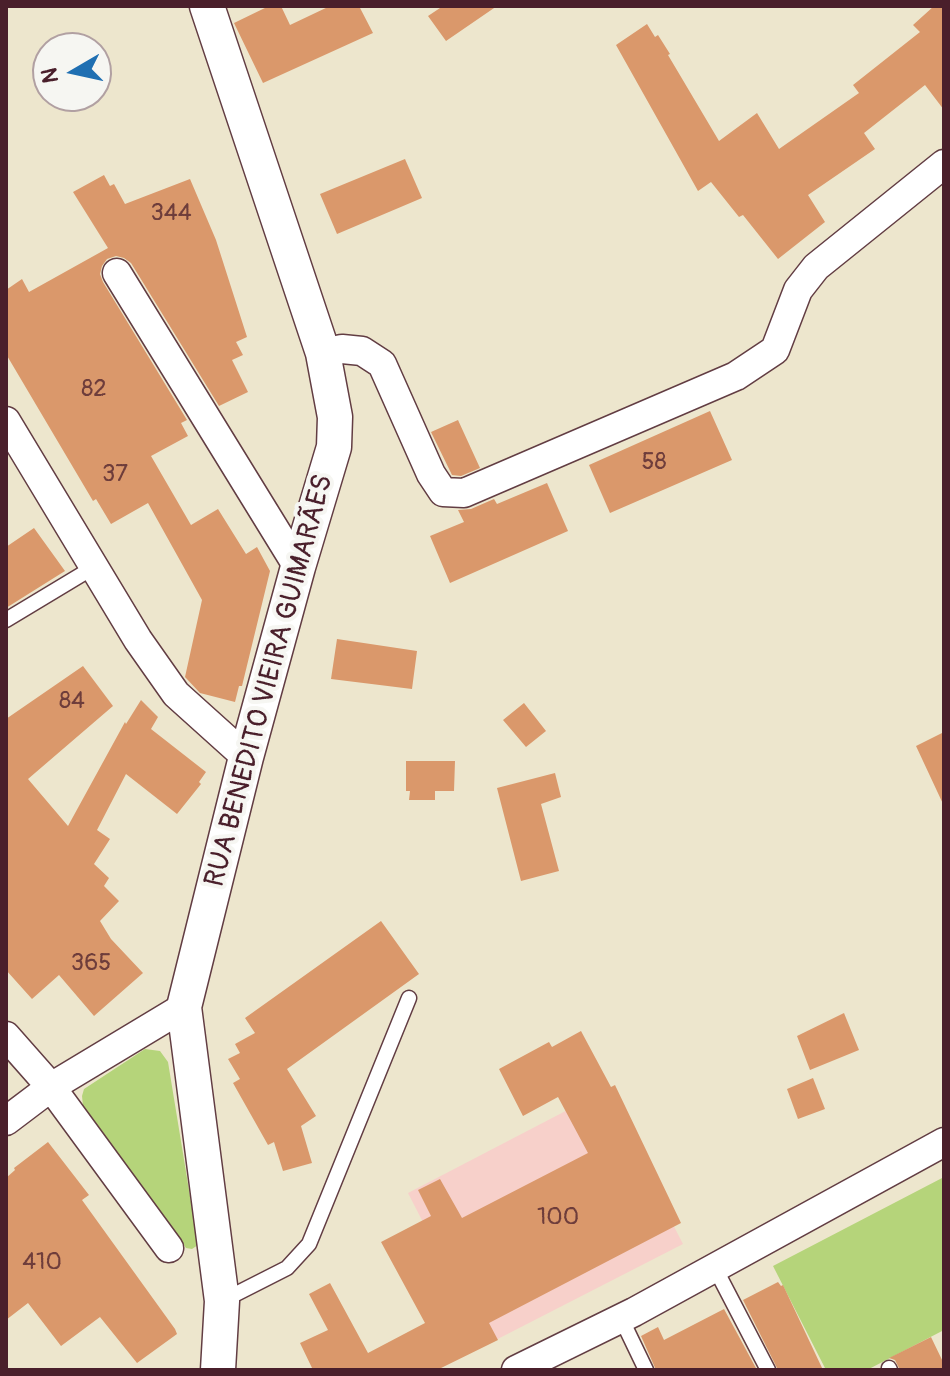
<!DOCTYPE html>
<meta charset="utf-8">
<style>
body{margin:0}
#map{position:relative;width:950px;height:1376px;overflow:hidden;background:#ede6cd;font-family:Pangolin,sans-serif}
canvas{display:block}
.frame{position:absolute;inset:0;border:8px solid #4a1f2b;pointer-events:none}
.north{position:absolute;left:32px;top:32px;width:80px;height:80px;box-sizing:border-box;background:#f6f6f2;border:2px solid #b1a0a2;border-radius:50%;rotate:261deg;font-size:22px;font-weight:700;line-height:32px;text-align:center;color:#4a1f2b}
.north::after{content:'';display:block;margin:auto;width:28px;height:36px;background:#1f6fb2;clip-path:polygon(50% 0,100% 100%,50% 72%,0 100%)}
</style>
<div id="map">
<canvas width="950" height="1376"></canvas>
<div class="frame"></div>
<div class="north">N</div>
</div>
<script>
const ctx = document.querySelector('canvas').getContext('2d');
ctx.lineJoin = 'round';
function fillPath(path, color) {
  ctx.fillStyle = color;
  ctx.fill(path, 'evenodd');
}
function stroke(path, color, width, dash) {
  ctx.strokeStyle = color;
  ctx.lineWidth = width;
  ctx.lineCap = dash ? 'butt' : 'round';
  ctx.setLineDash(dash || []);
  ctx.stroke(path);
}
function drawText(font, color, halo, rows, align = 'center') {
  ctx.font = font + ' Pangolin,sans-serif';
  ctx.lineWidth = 8;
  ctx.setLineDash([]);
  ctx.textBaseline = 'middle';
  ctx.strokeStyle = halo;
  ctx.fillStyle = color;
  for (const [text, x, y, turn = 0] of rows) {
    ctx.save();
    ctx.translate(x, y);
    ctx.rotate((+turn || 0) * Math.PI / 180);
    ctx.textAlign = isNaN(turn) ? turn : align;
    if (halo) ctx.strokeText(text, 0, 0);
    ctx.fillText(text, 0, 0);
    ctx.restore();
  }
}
fillPath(new Path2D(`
 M 604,1091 L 683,1244 L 486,1345 L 408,1193 Z`), '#f7d0ca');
fillPath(new Path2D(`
 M 145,1049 L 160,1051 L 168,1062 L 198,1245 L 192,1249 L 186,1248 L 83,1106 L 82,1096 L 84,1089 Z
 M 944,1177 L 944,1330 L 867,1370 L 826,1370 L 773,1266 Z`), '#b5d47a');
fillPath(new Path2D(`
 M 269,6 L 281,6 L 290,25 L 330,6 L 359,6 L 373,33 L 263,83 L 234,23 Z
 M 443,6 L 497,6 L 446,41 L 428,16 Z
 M 934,6 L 944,6 L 944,110 L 925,85 L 864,133 L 875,149 L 808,195 L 825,222 L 778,259 L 743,215 L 739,217 L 711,182 L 698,191 L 616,45 L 647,24 L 655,37 L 658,35 L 670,54 L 668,55 L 719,141 L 757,113 L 779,149 L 859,93 L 853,85 L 920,32 L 913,25 Z
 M 405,159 L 422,198 L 337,234 L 320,194 Z
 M 104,175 L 110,186 L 114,184 L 125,204 L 190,179 L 216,240 L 247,337 L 236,342 L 243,355 L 232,360 L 248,392 L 219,406 L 131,263 L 124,258 L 116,256 L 107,259 L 102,266 L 100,274 L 103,282 L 187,420 L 181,423 L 188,436 L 151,456 L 191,525 L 218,509 L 246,554 L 257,547 L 270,571 L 242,686 L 239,686 L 235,702 L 200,693 L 185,677 L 202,600 L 148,503 L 111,524 L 96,499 L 93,501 L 6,354 L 6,290 L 22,279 L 29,292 L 108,248 L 73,192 Z
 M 710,411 L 732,460 L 610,513 L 589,465 Z
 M 458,420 L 480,468 L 461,476 L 452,475 L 431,432 Z
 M 547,483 L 568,531 L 450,583 L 430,536 L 464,522 L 458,510 L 471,509 L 494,499 L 497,504 Z
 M 34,528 L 65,571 L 6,608 L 6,547 Z
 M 337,639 L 417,651 L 412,689 L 331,679 Z
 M 83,666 L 113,706 L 28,779 L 68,826 L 125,722 L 126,724 L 141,700 L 158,717 L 151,729 L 206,772 L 199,782 L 201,784 L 177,814 L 126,774 L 97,830 L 110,839 L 94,864 L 109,878 L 104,886 L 119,901 L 100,921 L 111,939 L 143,973 L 94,1016 L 59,975 L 32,999 L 6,970 L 6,719 Z
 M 524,703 L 546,731 L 526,747 L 503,720 Z
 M 944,732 L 944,806 L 916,746 Z
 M 406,761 L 455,761 L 454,791 L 435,791 L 435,800 L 409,800 L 410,791 L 406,791 Z
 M 555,773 L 561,797 L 541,804 L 559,871 L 521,881 L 497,788 Z
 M 381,921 L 419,974 L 287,1069 L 316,1116 L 301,1126 L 312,1163 L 283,1171 L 274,1142 L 268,1145 L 233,1083 L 240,1079 L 228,1059 L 240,1053 L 235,1044 L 255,1033 L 245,1018 Z
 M 844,1013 L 859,1050 L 810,1070 L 797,1036 Z
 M 581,1031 L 611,1087 L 615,1085 L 681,1223 L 489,1323 L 498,1340 L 437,1370 L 313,1370 L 300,1343 L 328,1330 L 309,1294 L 330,1283 L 368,1353 L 425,1323 L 381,1242 L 431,1216 L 418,1190 L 440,1179 L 462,1218 L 588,1153 L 558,1097 L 523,1116 L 499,1069 L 549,1042 L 552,1047 Z
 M 813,1078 L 825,1109 L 798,1119 L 787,1089 Z
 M 48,1142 L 89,1195 L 82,1200 L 175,1329 L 177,1334 L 137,1363 L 100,1317 L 61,1346 L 28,1303 L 6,1320 L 6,1178 L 15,1170 L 14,1168 Z
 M 778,1282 L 781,1286 L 783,1285 L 823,1370 L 778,1370 L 743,1300 Z
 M 724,1309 L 757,1370 L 656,1370 L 641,1336 L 658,1327 L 664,1340 Z
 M 931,1337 L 944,1364 L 944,1370 L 900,1370 L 895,1360 L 889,1358 Z`), '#da986b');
const service = new Path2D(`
 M 6,620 L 94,567
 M 715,1268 L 768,1370
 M 222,1301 L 287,1268 L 309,1244 L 409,998
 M 621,1318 L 646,1370
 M 889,1368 L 890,1370`);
const minor = new Path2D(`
 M 117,273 L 298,567
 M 323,353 L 342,349 L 362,351 L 382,364 L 431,474 L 443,492 L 464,493 L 736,376 L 775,350 L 798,290 L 816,267 L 944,164
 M 6,421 L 138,640 L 176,694 L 246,757
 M 6,1036 L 51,1087 L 169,1248
 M 6,1121 L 51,1087 L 184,1007
 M 516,1370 L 634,1312 L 944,1142`);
const tertiary = new Path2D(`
 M 207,6 L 323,353 L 335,417 L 334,447 L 298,567 L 246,757 L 184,1007 L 222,1301 L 218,1370`);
stroke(service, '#623d43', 17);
stroke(minor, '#623d43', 31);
stroke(tertiary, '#623d43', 37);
stroke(service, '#fff', 14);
stroke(minor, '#fff', 28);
stroke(tertiary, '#fff', 34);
drawText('24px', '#6e3d3b', null, [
 ["344",171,214],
 ["82",94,390],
 ["58",654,463],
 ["37",115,475],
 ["84",72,702],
 ["365",91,964],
 ["100",558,1218],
 ["410",42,1263]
]);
drawText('28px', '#4a1f2b', '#f6f6f2', [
 ["RUA BENEDITO VIEIRA GUIMARÃES",270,681,-75]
]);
</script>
